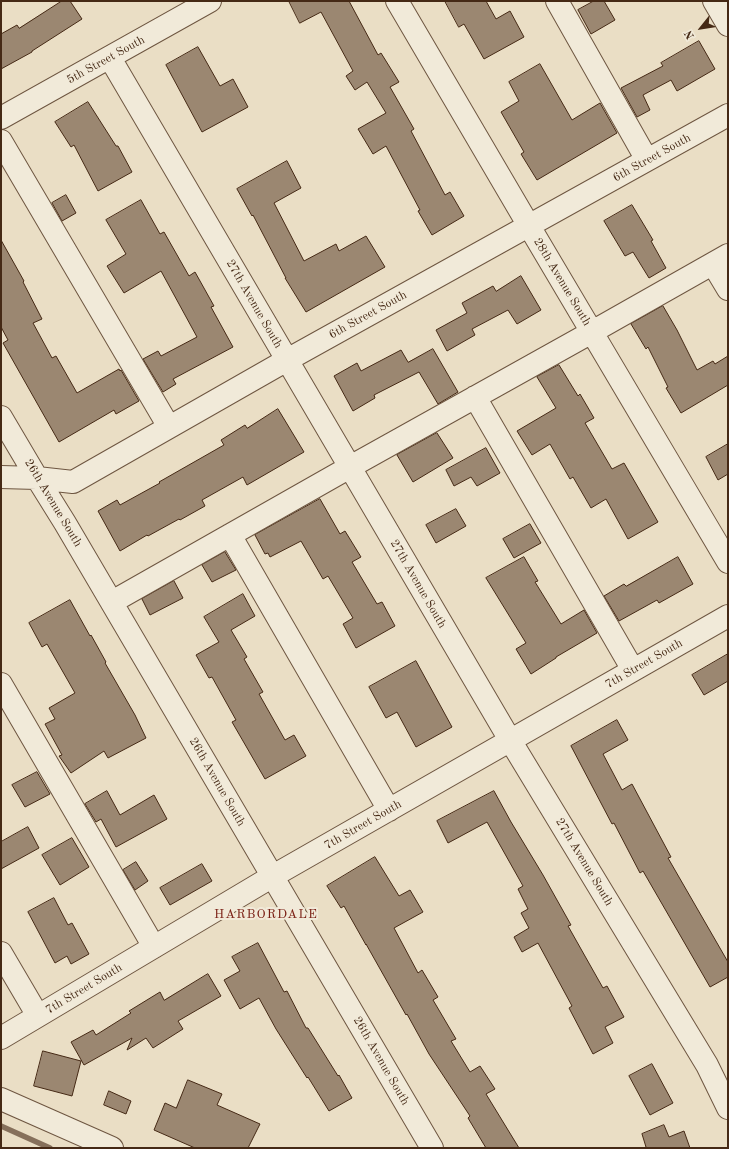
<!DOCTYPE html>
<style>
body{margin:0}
#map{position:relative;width:729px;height:1149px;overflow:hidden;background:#eadec5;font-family:"Old Standard TT",serif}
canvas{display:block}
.frame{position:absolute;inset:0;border:2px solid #452915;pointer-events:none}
.north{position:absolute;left:681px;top:8px;width:40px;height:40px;-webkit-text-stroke:3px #f1ead9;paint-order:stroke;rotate:240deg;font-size:11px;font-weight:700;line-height:16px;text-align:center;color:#452915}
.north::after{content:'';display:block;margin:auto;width:14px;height:18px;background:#452915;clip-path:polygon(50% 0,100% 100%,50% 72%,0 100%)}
</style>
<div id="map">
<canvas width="729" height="1149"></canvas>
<div class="frame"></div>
<div class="north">N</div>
</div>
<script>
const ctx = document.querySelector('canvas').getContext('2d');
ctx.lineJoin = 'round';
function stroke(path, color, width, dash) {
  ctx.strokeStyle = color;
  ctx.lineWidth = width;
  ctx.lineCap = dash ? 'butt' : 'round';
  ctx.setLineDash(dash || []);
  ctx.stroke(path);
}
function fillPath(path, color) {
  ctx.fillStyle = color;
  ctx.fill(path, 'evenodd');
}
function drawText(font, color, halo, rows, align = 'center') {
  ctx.font = font + ' "Old Standard TT",serif';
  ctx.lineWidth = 4;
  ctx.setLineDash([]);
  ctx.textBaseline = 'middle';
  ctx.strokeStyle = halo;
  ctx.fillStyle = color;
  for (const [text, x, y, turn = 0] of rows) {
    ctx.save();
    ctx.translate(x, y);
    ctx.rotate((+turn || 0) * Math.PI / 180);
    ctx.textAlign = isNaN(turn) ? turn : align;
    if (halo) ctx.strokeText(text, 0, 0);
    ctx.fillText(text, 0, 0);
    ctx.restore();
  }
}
stroke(new Path2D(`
 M 1,1126 L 50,1148`), '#86705b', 5.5);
const building = new Path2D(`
 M 62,1 L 70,1 L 82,19 L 32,51 L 32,52 L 1,69 L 1,34 L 17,25 L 19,28 Z
 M 289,1 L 349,1 L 378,55 L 381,53 L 399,82 L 390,87 L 414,129 L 411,131 L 445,195 L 450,192 L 464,216 L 432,235 L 418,211 L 420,210 L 386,146 L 373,154 L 358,129 L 386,113 L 367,82 L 355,90 L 346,76 L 353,71 L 321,12 L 300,23 Z
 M 445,1 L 486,1 L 496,19 L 510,11 L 524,37 L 484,59 L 464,24 L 459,27 Z
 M 594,1 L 604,1 L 615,20 L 591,34 L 578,10 Z
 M 699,41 L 715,69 L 677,91 L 671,80 L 643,95 L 650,110 L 637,117 L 621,88 L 663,66 L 661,63 Z
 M 198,47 L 220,86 L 233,79 L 248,107 L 202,132 L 166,65 Z
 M 540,64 L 572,120 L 600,103 L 617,133 L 537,180 L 521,154 L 524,152 L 501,112 L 519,101 L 509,82 Z
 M 88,102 L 116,146 L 118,146 L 132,172 L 98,191 L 74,145 L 71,147 L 55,122 Z
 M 287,161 L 301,188 L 274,203 L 304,261 L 336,244 L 339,251 L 366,236 L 385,267 L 306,312 L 285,278 L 286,278 L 253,215 L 252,216 L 237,189 Z
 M 66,195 L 76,213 L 62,221 L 52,203 Z
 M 141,200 L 160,234 L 164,232 L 189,276 L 195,272 L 214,306 L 211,307 L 233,347 L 173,379 L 176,384 L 163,392 L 143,359 L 158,351 L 161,356 L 197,337 L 161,271 L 124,293 L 107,266 L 126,254 L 106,220 Z
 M 632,205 L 653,240 L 651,241 L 666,268 L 649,278 L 633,252 L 625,256 L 604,221 Z
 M 1,240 L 24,281 L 23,282 L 42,319 L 33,323 L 52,358 L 56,356 L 77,393 L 119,369 L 120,371 L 121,370 L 139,401 L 116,414 L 114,410 L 59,442 L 3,343 L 8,340 L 1,327 Z
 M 521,276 L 541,310 L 517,324 L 508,310 L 472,329 L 475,335 L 447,351 L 436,330 L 467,313 L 462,303 L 493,286 L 496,291 Z
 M 663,306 L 677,330 L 697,370 L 713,361 L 715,364 L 728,356 L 728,385 L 681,413 L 666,388 L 668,387 L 648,347 L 646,349 L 631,324 Z
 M 433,349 L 458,392 L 438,404 L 419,372 L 374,395 L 375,398 L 353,411 L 334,376 L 357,363 L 361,371 L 401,350 L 408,362 Z
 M 559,365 L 578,396 L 580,394 L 594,418 L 585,423 L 612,469 L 624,463 L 658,522 L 628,539 L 606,499 L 591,508 L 573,477 L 570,479 L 550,444 L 532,455 L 517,431 L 556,408 L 537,377 Z
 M 278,409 L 304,452 L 247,485 L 243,477 L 202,500 L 205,506 L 180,520 L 179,519 L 148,536 L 147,535 L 120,551 L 98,511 L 117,500 L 120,505 L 160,483 L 159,482 L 224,445 L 221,440 L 245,425 L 247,428 Z
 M 437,433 L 453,458 L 413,482 L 397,455 Z
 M 728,444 L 728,474 L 718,480 L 706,457 Z
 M 486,448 L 500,473 L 477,486 L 471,477 L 454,486 L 446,470 Z
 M 320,499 L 340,534 L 345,531 L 361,557 L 352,562 L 377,604 L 382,602 L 395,626 L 356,648 L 343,624 L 353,618 L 328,576 L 323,579 L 301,541 L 270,557 L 268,553 L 265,554 L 255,535 Z
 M 456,509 L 466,526 L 436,543 L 426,525 Z
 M 530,524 L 541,543 L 514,558 L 503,539 Z
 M 225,552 L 236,570 L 212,582 L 202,565 Z
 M 524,557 L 538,581 L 535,582 L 561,624 L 584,610 L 597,633 L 556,657 L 556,658 L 531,674 L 516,649 L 526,643 L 486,578 Z
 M 678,557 L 693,584 L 659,603 L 657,600 L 619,621 L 604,596 L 624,584 L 626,586 Z
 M 174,581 L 183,598 L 150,615 L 142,599 Z
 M 243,594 L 255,616 L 231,630 L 247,657 L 244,659 L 263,692 L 259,694 L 285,740 L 294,735 L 306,756 L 265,779 L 232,722 L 236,720 L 212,677 L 209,678 L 196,655 L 219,642 L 204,617 Z
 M 70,600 L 90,636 L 91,635 L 106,662 L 105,663 L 135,715 L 146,738 L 108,758 L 104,751 L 71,773 L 59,756 L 62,755 L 45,724 L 55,719 L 49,708 L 75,693 L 47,644 L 42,647 L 29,623 Z
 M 728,654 L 728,681 L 704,695 L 692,675 Z
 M 416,661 L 452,727 L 416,747 L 397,712 L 386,718 L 369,687 Z
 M 617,720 L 628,740 L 603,754 L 622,790 L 632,784 L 671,857 L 668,858 L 728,962 L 728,977 L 710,987 L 643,871 L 640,873 L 614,823 L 612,824 L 571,746 Z
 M 37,772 L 50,794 L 25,807 L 12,785 Z
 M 107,791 L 120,815 L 154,795 L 167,819 L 116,847 L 101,819 L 96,822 L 85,804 Z
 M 494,791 L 511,822 L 543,875 L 571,925 L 568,926 L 603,988 L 607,986 L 624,1017 L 605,1027 L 613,1043 L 593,1054 L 569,1008 L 572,1006 L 538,943 L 522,952 L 514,937 L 529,928 L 521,913 L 528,909 L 518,889 L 523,886 L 487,822 L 448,843 L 437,821 Z
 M 28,827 L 39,848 L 1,869 L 1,842 Z
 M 72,838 L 89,867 L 60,885 L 42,855 Z
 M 375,857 L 399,896 L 410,890 L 423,912 L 394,928 L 418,973 L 422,970 L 438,997 L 433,1000 L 456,1039 L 451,1041 L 470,1072 L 480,1066 L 495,1089 L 486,1094 L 519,1148 L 486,1148 L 468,1118 L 470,1116 L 429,1054 L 407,1014 L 406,1015 L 366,944 L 366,945 L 344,906 L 341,908 L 327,886 Z
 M 136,862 L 148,881 L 135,890 L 123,870 Z
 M 202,864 L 212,881 L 170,905 L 160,888 Z
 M 54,898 L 68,925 L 72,923 L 89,954 L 71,964 L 67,956 L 55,963 L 28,912 Z
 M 258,943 L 284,992 L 287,991 L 306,1028 L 308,1028 L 338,1076 L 339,1075 L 352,1098 L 329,1111 L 308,1077 L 307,1078 L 276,1029 L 259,998 L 240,1009 L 224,980 L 240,971 L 232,957 Z
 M 208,974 L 221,996 L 178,1021 L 183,1029 L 153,1048 L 146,1038 L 127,1050 L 132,1038 L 84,1065 L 71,1042 L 93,1030 L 96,1035 L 131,1013 L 129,1011 L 160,992 L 164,1000 Z
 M 43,1051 L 81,1061 L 72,1096 L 34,1086 Z
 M 652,1064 L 673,1103 L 650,1115 L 629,1076 Z
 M 188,1080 L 222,1094 L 217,1105 L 260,1124 L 248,1148 L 195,1148 L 154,1130 L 165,1103 L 176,1108 Z
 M 109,1091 L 131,1101 L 126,1114 L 104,1105 Z
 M 664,1125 L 669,1137 L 684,1131 L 690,1148 L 644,1148 L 646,1147 L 642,1134 Z`);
fillPath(building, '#9b8771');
stroke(building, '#452915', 1);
const minor = new Path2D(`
 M 397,1 L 529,226 L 728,562
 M 557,1 L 647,160
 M 714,1 L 728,25
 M 110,58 L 510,740 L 707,1065 L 728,1108
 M 1,118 L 210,1
 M 1,141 L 169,427
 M 713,264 L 728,289
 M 475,397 L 633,670
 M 1,417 L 37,478 L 65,523 L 432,1148
 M 1,477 L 37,478 L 73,482 L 287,360 L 728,115
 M 230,535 L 389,810
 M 112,602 L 350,467 L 592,332 L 728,255
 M 1,684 L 154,947
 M 1,953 L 38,1016
 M 1,1038 L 273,876 L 728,616
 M 1,1099 L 112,1148`);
stroke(minor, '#6e5641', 24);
stroke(minor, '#f1ead9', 22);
drawText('12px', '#452915', '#f1ead9', [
 ["5th Street South",106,60,-29],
 ["6th Street South",652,158,-29],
 ["28th Avenue South",562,282,59],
 ["27th Avenue South",254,304,60],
 ["6th Street South",368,315,-29],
 ["26th Avenue South",53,503,59],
 ["27th Avenue South",418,584,60],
 ["7th Street South",644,664,-30],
 ["26th Avenue South",217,782,60],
 ["7th Street South",363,825,-30],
 ["27th Avenue South",584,862,59],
 ["7th Street South",84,989,-31],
 ["26th Avenue South",381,1061,60]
]);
ctx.letterSpacing = '1px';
drawText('13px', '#7a1f14', '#f1ead9', [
 ["HARBORDALE",266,915]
]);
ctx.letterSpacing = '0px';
</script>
